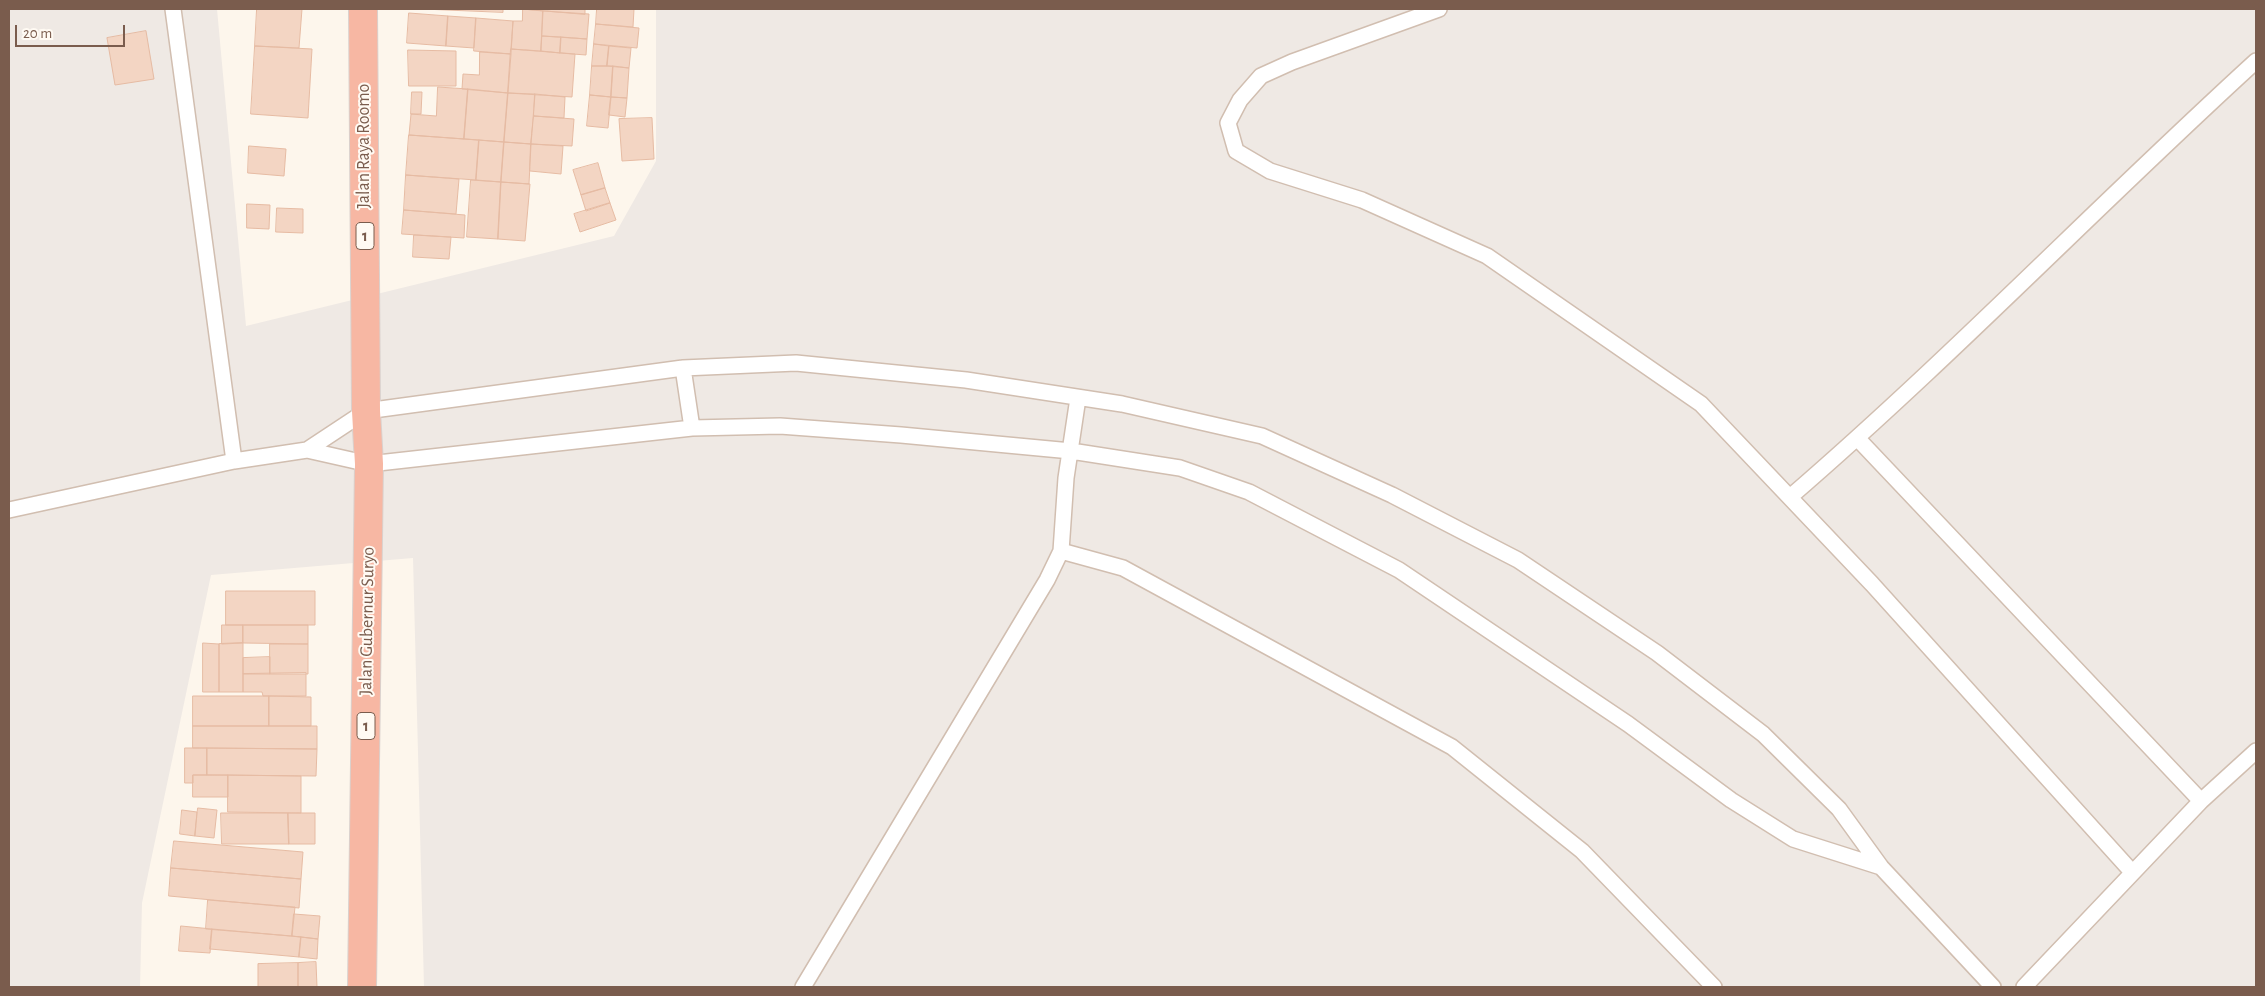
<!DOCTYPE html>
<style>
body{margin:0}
#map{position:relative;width:2265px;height:996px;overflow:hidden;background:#fdf6ec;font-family:"Alegreya Sans",sans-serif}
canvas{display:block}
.frame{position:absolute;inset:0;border:10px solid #7a5c4d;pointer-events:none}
.scale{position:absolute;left:15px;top:25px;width:110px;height:22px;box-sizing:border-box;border:2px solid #7a5c4d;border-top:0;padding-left:6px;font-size:15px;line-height:18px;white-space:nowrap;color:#7a5c4d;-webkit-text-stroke:4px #fffaf3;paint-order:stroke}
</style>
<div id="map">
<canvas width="2265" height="996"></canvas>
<div class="frame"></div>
<div class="scale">20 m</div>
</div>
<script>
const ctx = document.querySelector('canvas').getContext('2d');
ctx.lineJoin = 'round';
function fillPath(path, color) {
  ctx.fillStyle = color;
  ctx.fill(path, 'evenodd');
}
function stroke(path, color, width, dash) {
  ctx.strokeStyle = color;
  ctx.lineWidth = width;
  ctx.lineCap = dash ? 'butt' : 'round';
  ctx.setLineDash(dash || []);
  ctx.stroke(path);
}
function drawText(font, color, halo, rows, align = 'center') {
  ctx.font = font + ' "Alegreya Sans",sans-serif';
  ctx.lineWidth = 4;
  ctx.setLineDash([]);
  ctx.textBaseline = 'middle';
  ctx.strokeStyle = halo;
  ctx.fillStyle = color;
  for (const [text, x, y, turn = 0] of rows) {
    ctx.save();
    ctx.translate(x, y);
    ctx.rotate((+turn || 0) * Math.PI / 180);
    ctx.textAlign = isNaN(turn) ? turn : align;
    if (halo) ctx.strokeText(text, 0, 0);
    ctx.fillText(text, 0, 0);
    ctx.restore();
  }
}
fillPath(new Path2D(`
 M 9,9 L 217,9 L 246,326 L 614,236 L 656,161 L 656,9 L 2256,9 L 2256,987 L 424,987 L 413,558 L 211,575 L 142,903 L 140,987 L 9,987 Z`), '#efe9e4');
const building = new Path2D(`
 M 257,9 L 302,9 L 299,48 L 255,46 Z
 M 423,9 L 503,9 L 503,12 Z
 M 523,9 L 543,11 L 541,51 L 511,49 L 513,21 L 522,21 Z
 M 523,9 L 585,9 L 585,14 Z
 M 597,9 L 634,9 L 633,27 L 596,24 Z
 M 543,11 L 589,14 L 587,39 L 542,36 Z
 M 409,13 L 448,16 L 446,46 L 407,43 Z
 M 448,16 L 476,18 L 474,48 L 446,46 Z
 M 476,18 L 513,21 L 511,54 L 474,51 Z
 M 596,24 L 639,28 L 637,48 L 594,44 Z
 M 146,31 L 154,79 L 115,85 L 107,38 Z
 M 542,36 L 561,37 L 560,53 L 541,51 Z
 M 561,37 L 587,39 L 586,55 L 560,53 Z
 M 594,44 L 609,46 L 607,66 L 592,66 Z
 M 255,46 L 312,49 L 308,118 L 251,114 Z
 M 609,46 L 631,48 L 629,68 L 607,66 Z
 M 511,49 L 575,54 L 572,97 L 508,93 Z
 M 408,50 L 456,51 L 456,86 L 409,86 Z
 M 480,52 L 511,54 L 508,93 L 462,89 L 463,74 L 479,75 Z
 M 592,66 L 613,66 L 611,97 L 590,95 Z
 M 613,66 L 629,68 L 627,98 L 611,97 Z
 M 438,87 L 468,89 L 464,139 L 409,135 L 411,114 L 436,116 Z
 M 468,89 L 508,93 L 504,142 L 464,139 Z
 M 412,92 L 422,92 L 421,114 L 411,114 Z
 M 508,93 L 535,94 L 531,144 L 504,142 Z
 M 535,94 L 565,97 L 564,118 L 534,116 Z
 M 590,95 L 611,97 L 608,128 L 587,126 Z
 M 611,97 L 627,98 L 625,117 L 609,115 Z
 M 534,116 L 574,119 L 572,146 L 531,144 Z
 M 652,118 L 654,159 L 622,161 L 619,119 Z
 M 409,135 L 479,140 L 476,180 L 406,175 Z
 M 479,140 L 504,142 L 501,182 L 476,180 Z
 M 504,142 L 531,144 L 529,184 L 501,182 Z
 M 531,144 L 563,146 L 561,174 L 530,171 Z
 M 249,146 L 286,149 L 284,176 L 248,173 Z
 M 598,163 L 605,188 L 581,195 L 573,170 Z
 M 406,175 L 459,179 L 456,214 L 404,210 Z
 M 471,180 L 501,182 L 498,239 L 467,237 Z
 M 501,182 L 530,184 L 525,241 L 498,239 Z
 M 605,188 L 610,203 L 586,211 L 581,195 Z
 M 610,203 L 616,220 L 580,232 L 574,214 Z
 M 247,204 L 270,205 L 269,229 L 247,228 Z
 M 277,208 L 303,209 L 303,233 L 276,232 Z
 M 404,210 L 465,215 L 464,238 L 402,234 Z
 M 414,235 L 451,237 L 449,259 L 413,257 Z
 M 226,591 L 315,591 L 315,625 L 226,625 Z
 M 222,625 L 243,625 L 243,643 L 222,644 Z
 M 243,625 L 308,625 L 308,644 L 243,643 Z
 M 203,643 L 219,644 L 219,692 L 203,692 Z
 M 243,643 L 243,692 L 219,692 L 219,644 Z
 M 270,644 L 308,644 L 308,674 L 270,674 Z
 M 270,657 L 270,674 L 243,674 L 243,658 Z
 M 306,673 L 306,696 L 263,696 L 262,692 L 243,692 L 243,674 Z
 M 193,696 L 269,696 L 269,726 L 193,726 Z
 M 269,696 L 311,697 L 311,726 L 269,726 Z
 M 193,726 L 317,726 L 317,749 L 193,748 Z
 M 185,748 L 207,748 L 207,775 L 193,775 L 193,783 L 185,783 Z
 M 207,748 L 317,749 L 316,776 L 207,775 Z
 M 193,775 L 228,775 L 228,797 L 193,797 Z
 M 228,775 L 301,776 L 301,813 L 228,812 Z
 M 198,808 L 217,810 L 214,838 L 195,836 Z
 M 182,810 L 197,812 L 195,836 L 180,834 Z
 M 221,813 L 288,813 L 289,844 L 222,844 Z
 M 288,813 L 315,813 L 315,844 L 289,844 Z
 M 174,841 L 303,852 L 301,879 L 171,868 Z
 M 171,868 L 301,879 L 299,908 L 169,896 Z
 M 208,900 L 295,907 L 292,936 L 206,929 Z
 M 294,914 L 320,916 L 318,939 L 292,936 Z
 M 181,926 L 212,929 L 210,953 L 179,951 Z
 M 212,929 L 301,937 L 299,957 L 210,949 Z
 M 301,937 L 318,939 L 317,959 L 299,957 Z
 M 316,962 L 317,987 L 298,987 L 298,963 Z
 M 298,963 L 298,987 L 258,987 L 258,964 Z`);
fillPath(building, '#f3d5c3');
stroke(building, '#e6bba3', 1);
const lane = new Path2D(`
 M 173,9 L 234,461
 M 1439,9 L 1292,62 L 1261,76 L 1240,100 L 1228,123 L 1236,151 L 1270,171 L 1362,200 L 1487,256 L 1701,404 L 1872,584 L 2132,872
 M 683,368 L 692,428
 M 1858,439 L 2201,801
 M 307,450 L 366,411 L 683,368 L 796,363 L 966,380 L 1122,404 L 1262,436 L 1392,495 L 1518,560 L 1657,653 L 1763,734 L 1839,809 L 1881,867 L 1993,987
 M 1790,497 C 1951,358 2099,204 2256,61
 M 9,510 L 234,461 L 307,450 L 369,464 L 692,428 L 780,426 L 901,435 L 1071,451 L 1180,468 L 1249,492 L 1399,570 L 1628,724 L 1731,800 L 1793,839 L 1881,867
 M 1061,551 L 1066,478 L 1078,398
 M 803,987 L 1047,580 L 1061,551 L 1123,568 L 1452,747 L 1582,851 L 1714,987
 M 2024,987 L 2201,801 L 2256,751`);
const highway = new Path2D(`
 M 362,987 L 369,464 L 366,411 L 363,9`);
stroke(lane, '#d1beb0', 18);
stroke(highway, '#dad1cd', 30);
stroke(lane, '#fff', 15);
stroke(highway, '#f7b7a3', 28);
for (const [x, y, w] of [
 [365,236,18],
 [366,726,18]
]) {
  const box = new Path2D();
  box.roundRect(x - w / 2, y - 13.5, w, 27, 4);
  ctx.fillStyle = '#fffaf3';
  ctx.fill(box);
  stroke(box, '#7a5c4d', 1);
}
drawText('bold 16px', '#7a5c4d', null, [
 ["1",365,236],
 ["1",366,726]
]);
drawText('18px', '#7a5c4d', '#fffaf3', [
 ["Jalan Raya Roomo",364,146,-90],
 ["Jalan Gubernur Suryo",367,621,-89]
]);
</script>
